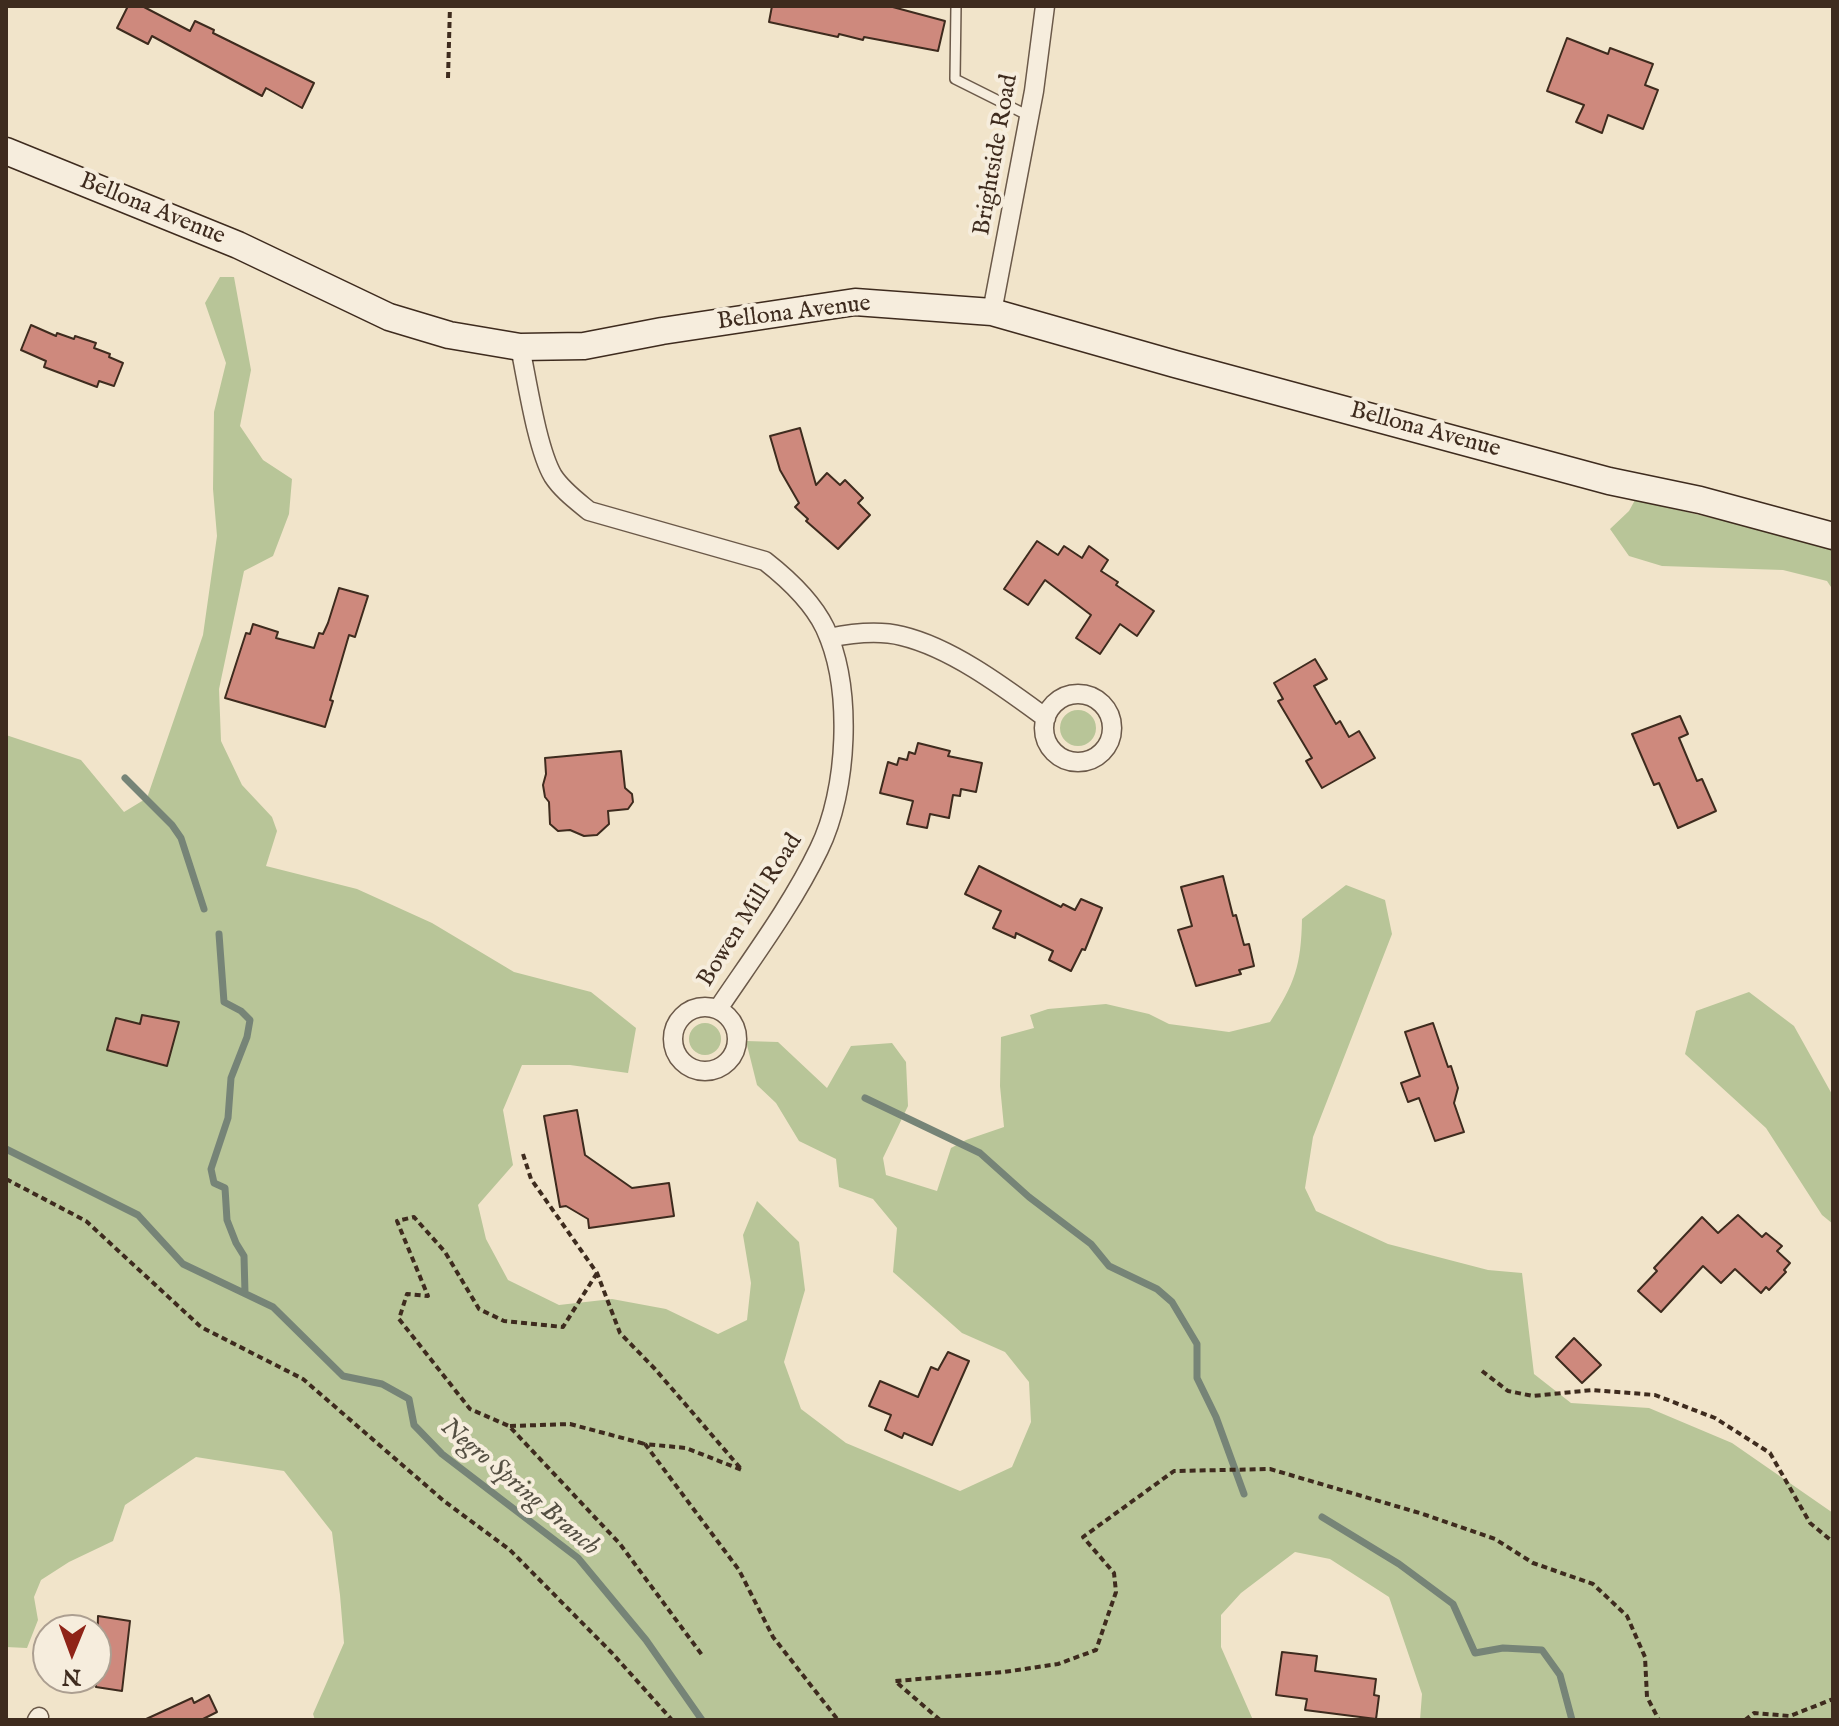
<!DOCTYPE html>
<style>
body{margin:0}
#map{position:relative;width:1839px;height:1726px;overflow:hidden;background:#f1e4ca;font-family:"IM FELL English",serif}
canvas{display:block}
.frame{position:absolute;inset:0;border:8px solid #3e2b1e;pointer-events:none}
.north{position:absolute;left:32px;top:1614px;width:80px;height:80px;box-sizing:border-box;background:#f6eddd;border:2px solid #ac9f91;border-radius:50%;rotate:181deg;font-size:22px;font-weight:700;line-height:32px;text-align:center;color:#3e2b1e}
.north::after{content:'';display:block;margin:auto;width:28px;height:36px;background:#8f2418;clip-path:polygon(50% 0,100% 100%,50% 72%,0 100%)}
</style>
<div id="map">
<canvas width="1839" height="1726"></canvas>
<div class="frame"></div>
<div class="north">N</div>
</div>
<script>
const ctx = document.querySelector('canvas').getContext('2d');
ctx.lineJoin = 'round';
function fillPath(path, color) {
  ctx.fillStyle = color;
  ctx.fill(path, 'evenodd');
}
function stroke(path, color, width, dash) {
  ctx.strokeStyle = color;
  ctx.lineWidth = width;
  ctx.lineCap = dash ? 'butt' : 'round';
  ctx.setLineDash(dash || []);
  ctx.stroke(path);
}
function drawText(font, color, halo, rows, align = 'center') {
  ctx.font = font + ' "IM FELL English",serif';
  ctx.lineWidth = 8;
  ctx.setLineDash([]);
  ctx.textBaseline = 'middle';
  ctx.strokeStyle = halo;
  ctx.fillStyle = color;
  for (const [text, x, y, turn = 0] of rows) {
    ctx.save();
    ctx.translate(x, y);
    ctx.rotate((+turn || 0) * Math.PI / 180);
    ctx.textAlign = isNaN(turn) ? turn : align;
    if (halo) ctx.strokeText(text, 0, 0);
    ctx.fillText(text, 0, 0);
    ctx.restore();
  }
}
fillPath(new Path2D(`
 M 220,277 L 234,277 L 251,370 L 240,426 L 263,460 L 292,479 L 289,514 L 273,556 L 244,571 L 219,689 L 221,741 L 242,785 L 272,817 L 277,831 L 266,866 L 357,889 L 432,923 L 514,972 L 591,992 L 636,1028 L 628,1073 L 570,1065 L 522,1065 L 503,1110 L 513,1165 L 478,1205 L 486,1239 L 508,1280 L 559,1305 L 612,1299 L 666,1309 L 718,1334 L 747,1320 L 751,1283 L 743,1235 L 757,1201 L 799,1242 L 805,1290 L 784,1362 L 801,1409 L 846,1443 L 960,1491 L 1012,1467 L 1031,1422 L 1029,1382 L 1005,1352 L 962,1333 L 893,1272 L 897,1228 L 873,1199 L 839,1187 L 836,1159 L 799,1141 L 776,1103 L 757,1085 L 746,1041 L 778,1042 L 827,1088 L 851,1046 L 892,1043 L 906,1062 L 908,1106 L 883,1158 L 886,1175 L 937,1191 L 951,1148 L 966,1140 L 1004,1127 L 1000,1086 L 1001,1037 L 1034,1028 L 1030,1015 L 1048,1009 L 1106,1004 L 1149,1014 L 1169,1024 L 1229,1032 L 1270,1022 C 1295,983 1301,966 1302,919 L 1346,885 L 1385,900 L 1392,934 L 1313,1137 L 1305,1188 L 1316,1211 L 1388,1244 L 1488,1270 L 1522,1273 L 1534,1374 L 1571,1403 L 1649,1408 L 1732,1443 L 1833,1513 L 1833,1720 L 1420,1720 L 1422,1694 L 1389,1597 L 1330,1559 L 1295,1552 L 1241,1593 L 1221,1615 L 1221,1647 L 1253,1720 L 315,1720 L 313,1714 L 344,1643 L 340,1595 L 332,1532 L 284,1471 L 196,1457 L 125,1505 L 113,1541 L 69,1562 L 41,1580 L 34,1597 L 38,1620 L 27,1648 L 6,1647 L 6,735 L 81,760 L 124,812 L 147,798 L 203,635 L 217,536 L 213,489 L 214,412 L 226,363 L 205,303 Z
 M 1635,500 L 1833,546 L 1833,590 L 1827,581 L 1783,570 L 1662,566 L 1629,556 L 1610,529 L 1629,511 Z
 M1060 728a18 18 0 1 1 36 0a18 18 0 1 1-36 0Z
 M 1749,992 L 1794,1026 L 1833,1096 L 1833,1224 L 1822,1215 L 1766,1128 L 1685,1054 L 1696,1011 Z
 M689 1039a16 16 0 1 1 32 0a16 16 0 1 1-32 0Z`), '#b8c598');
stroke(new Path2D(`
 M 125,778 L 172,825 L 181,838 L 204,909
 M 219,934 L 224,1002 L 241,1011 L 250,1020 L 247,1037 L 231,1078 L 228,1118 L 211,1169 L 214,1183 L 225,1188 L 227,1220 L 236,1243 L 244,1256 L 245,1293
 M 865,1098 L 980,1153 L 1029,1197 L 1091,1244 L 1109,1266 L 1157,1289 L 1172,1302 L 1197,1344 L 1197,1378 L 1216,1417 L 1244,1494
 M 6,1149 L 138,1215 L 183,1264 L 273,1307 L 343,1376 L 382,1384 L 409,1399 L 414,1425 L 442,1454 L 578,1558 L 646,1640 L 702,1720
 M 1322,1517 L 1399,1564 L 1453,1604 L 1475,1653 L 1503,1648 L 1542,1650 L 1560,1675 L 1572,1720`), '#768477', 7);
const building = new Path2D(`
 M 128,6 L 142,6 L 190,31 L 195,21 L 214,30 L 213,33 L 314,83 L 302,108 L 266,88 L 262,96 L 152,36 L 148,44 L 117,28 Z
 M 772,6 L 889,6 L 945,21 L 938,51 L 864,37 L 863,40 L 839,34 L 838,37 L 769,22 Z
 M 1567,38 L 1608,54 L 1610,48 L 1653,64 L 1645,85 L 1658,90 L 1643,129 L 1608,115 L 1602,133 L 1576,122 L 1584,105 L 1547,91 Z
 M 31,325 L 56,336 L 57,333 L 74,339 L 75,336 L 96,343 L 94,348 L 110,354 L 109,357 L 123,363 L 114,386 L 99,381 L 97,387 L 44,367 L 46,361 L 21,350 Z
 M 800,428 L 816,485 L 827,473 L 840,485 L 845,480 L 863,498 L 858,503 L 870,515 L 838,549 L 806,521 L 808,519 L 795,507 L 799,503 L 780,470 L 770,436 Z
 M 1037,541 L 1058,555 L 1064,546 L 1082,558 L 1089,546 L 1108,560 L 1101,571 L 1118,582 L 1116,585 L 1154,611 L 1137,636 L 1120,624 L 1100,654 L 1076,638 L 1091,615 L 1045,580 L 1028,605 L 1004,589 Z
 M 339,588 L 368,596 L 355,637 L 349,635 L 330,700 L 333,701 L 325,727 L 225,698 L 246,633 L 250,634 L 253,624 L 278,632 L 276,638 L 314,648 L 319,633 L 323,634 L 328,623 Z
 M 1315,659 L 1327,679 L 1314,686 L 1336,724 L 1340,721 L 1349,737 L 1359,731 L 1375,758 L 1322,788 L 1306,761 L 1312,758 L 1278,701 L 1283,699 L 1274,683 Z
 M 1680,716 L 1688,734 L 1679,738 L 1697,781 L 1702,779 L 1716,811 L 1678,828 L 1659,783 L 1654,785 L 1632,734 Z
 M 918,743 L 950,751 L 948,756 L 982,763 L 976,792 L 961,789 L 960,796 L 953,795 L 949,818 L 930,814 L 927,828 L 907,824 L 913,801 L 880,793 L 888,762 L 897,765 L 899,758 L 907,760 L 909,752 L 915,754 Z
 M 621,751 L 625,788 L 632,794 L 633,802 L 628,809 L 608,811 L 609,824 L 597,835 L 584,836 L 570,830 L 558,831 L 550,824 L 549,802 L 545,797 L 543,785 L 546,774 L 545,758 Z
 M 979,866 L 1061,907 L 1063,904 L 1075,910 L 1081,899 L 1102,908 L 1085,950 L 1082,949 L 1071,971 L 1049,960 L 1053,951 L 1016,933 L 1015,938 L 993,928 L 1001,911 L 965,894 Z
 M 1223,876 L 1233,916 L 1236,915 L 1244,945 L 1249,944 L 1254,966 L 1239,970 L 1241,974 L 1196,986 L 1178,930 L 1192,926 L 1181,887 Z
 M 142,1015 L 179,1022 L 167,1066 L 107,1050 L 116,1018 L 140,1024 Z
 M 1433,1023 L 1448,1067 L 1451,1066 L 1458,1088 L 1454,1103 L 1464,1132 L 1435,1141 L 1419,1098 L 1408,1102 L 1401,1083 L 1420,1076 L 1405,1032 Z
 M 577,1110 L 585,1155 L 632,1188 L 669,1183 L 674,1216 L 589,1228 L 588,1219 L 566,1206 L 560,1207 L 544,1116 Z
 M 1738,1215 L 1762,1237 L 1766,1233 L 1782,1246 L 1777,1251 L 1790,1263 L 1784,1270 L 1786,1272 L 1769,1290 L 1766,1287 L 1761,1293 L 1735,1269 L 1721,1283 L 1703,1266 L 1661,1312 L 1638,1291 L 1657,1271 L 1654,1268 L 1702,1217 L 1718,1233 Z
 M 1574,1338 L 1601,1365 L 1582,1383 L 1556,1357 Z
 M 948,1352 L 969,1361 L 932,1445 L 904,1433 L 902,1438 L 885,1430 L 891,1415 L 869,1406 L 880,1381 L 918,1397 L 931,1367 L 938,1370 Z
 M 98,1616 L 130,1621 L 122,1691 L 96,1687 Z
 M 1282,1652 L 1317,1656 L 1315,1671 L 1376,1679 L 1374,1695 L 1379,1696 L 1376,1719 L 1305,1710 L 1307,1699 L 1276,1695 Z
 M 209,1695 L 217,1712 L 201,1720 L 144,1720 L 192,1698 L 194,1703 Z`);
fillPath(building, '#ce897d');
stroke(building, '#3e2b1e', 2);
const service = new Path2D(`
 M 956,6 L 955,79 L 1029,116`);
const minor = new Path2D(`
 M 992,312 L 1034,91 L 1045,6
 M 520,347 C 527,380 537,449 553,476 C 562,490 577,501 589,511 L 765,561 C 788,579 812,601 825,628 C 853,688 848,790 819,849 C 792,905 753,957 718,1009
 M 829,638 C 853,633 878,630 902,636 C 952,648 1005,688 1046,718
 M1044 728a34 34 0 1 1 68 0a34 34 0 1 1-68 0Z
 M673 1039a32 32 0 1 1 64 0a32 32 0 1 1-64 0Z
 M 37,1720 L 39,1717`);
const secondary = new Path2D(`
 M 6,151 L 238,245 L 389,317 L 449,335 L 520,347 L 584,346 L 662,331 L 855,302 L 992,312 L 1175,364 L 1609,481 L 1700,500 L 1833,536`);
stroke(service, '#6b5949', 12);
stroke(minor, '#6b5949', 21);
stroke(secondary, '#3e2b1e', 29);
stroke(new Path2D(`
 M 448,78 L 450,6
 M 523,1154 L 531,1179 L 597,1273 L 620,1333 L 655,1369 L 742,1470 L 686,1448 L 645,1444 L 739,1570 L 773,1637 L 838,1720
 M 6,1179 L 86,1221 L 201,1327 L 303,1379 L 444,1501 L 510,1550 L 612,1653 L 672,1720
 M 597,1273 L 563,1327 L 504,1321 L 479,1309 L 445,1252 L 414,1217 L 397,1221 L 428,1296 L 407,1294 L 399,1319 L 470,1409 L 509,1426 L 620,1544 L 702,1655
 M 1482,1371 L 1508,1391 L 1533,1396 L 1592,1390 L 1655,1395 L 1715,1418 L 1770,1453 L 1810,1523 L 1833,1542
 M 510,1426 L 570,1424 L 645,1444
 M 940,1720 L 895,1681 L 1004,1672 L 1058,1664 L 1096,1650 L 1116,1592 L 1114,1573 L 1083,1537 L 1174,1471 L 1270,1469 L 1423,1514 L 1495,1539 L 1533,1563 L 1593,1584 L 1627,1616 L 1645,1657 L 1647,1697 L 1659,1720
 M 1745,1720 L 1754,1713 L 1790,1716 L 1833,1699`), '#3e2b1e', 4, [6, 4]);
stroke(service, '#f6eddd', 9);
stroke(minor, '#f6eddd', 18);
stroke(secondary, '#f6eddd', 26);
drawText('24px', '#3e2b1e', '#f6eddd', [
 ["Brightside Road",997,155,-80],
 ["Bellona Avenue",152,210,22],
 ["Bellona Avenue",794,314,-7],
 ["Bellona Avenue",1425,431,15],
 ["Bowen Mill Road",751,911,-58]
]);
drawText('italic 26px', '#555043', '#f6eddd', [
 ["Negro Spring Branch",519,1488,40]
]);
</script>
